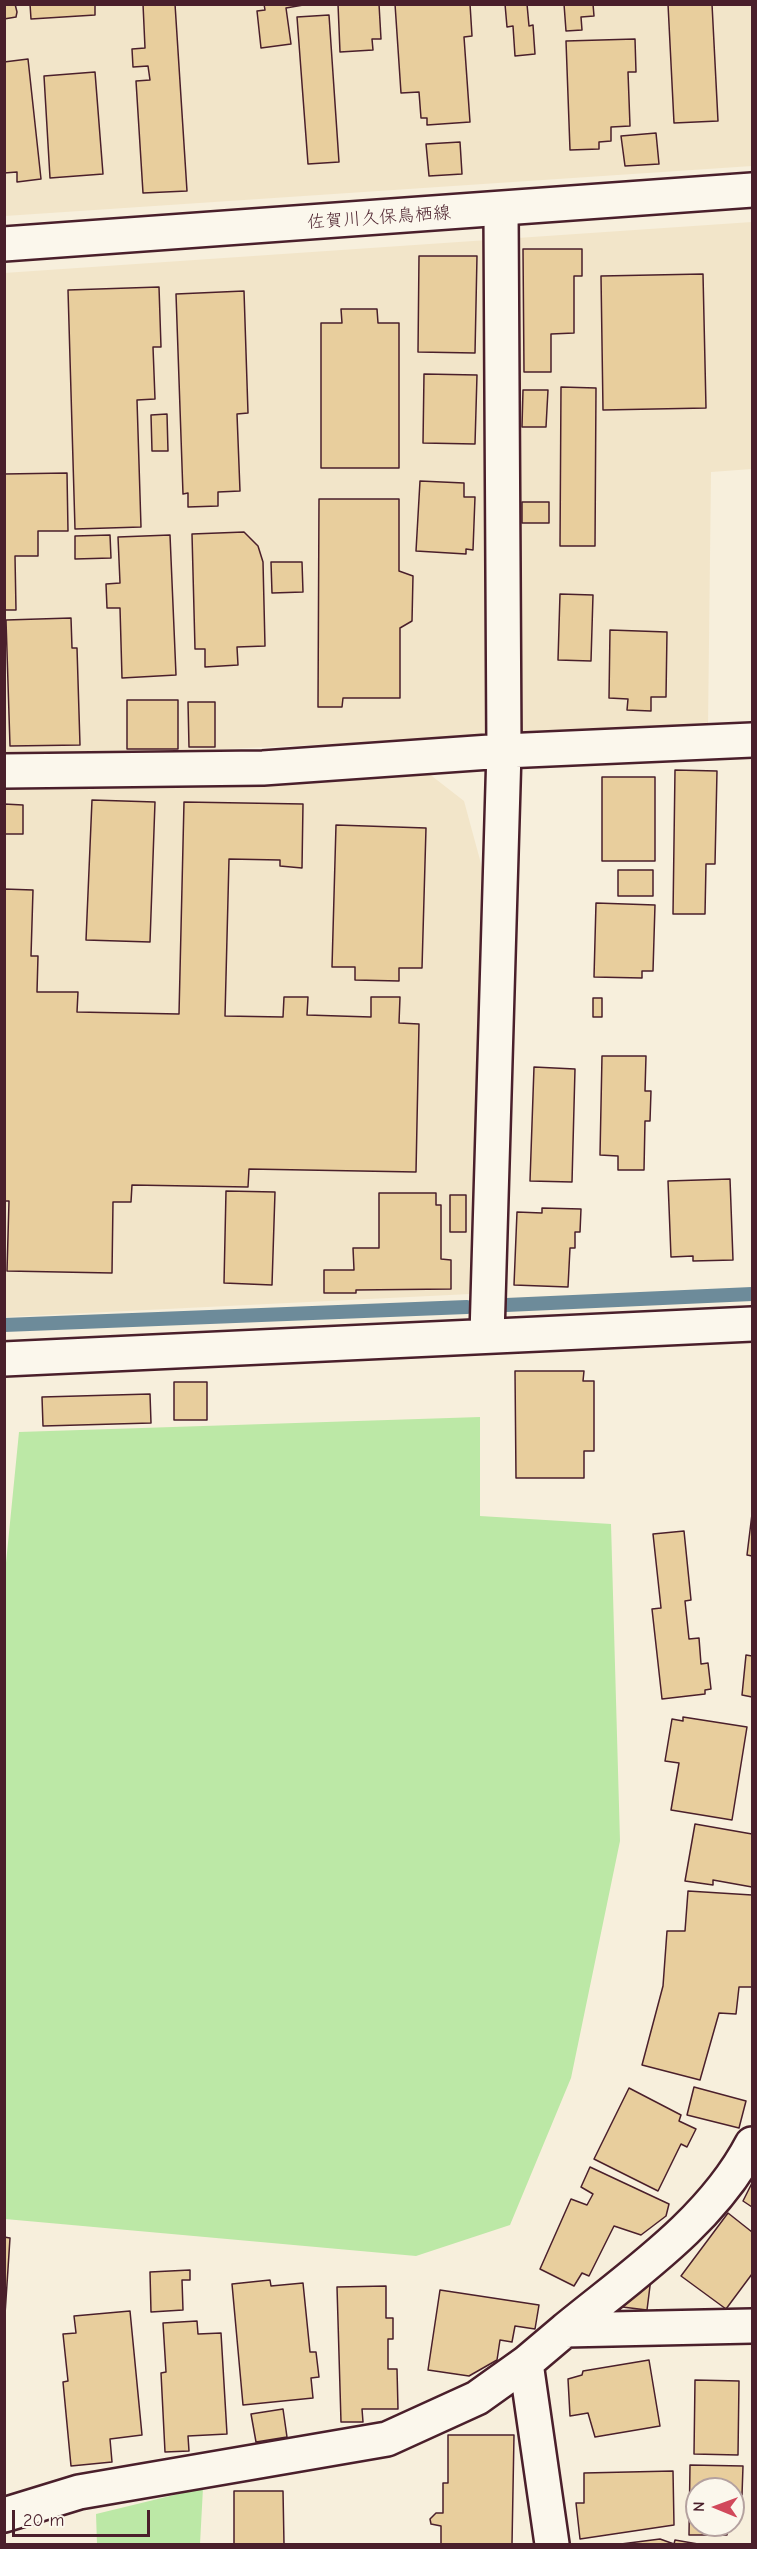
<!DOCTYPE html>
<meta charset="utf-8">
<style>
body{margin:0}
#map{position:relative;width:757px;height:2549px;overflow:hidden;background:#f7efdc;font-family:"Comic Neue",sans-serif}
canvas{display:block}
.frame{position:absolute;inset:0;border:6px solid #4a1f2b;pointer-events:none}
.north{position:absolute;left:685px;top:2477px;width:60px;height:60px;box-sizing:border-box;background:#fbf7ec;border:2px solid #b4a19f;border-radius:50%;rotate:271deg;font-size:16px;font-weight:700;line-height:24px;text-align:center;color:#4a1f2b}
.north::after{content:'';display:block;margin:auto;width:21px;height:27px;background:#d1495b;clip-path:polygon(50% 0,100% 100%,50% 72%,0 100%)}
.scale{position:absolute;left:12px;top:2510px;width:138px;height:27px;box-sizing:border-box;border:3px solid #4a1f2b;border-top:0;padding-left:8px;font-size:18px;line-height:21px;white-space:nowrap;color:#4a1f2b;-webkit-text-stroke:4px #fbf7ec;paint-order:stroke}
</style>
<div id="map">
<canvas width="757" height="2549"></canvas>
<div class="frame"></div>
<div class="north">N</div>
<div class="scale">20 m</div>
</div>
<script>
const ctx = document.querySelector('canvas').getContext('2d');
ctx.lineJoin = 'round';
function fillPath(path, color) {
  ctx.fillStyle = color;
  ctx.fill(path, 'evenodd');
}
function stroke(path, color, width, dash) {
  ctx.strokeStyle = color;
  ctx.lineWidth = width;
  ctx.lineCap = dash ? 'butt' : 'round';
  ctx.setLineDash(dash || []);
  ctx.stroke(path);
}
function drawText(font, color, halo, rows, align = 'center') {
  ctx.font = font + ' "Comic Neue","Klee One",sans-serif';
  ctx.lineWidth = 6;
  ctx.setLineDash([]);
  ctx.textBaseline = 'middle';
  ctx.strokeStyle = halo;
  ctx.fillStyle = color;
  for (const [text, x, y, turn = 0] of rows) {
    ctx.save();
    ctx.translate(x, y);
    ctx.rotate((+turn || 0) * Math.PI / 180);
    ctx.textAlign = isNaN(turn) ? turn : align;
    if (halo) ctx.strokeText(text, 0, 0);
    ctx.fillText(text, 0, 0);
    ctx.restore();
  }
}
fillPath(new Path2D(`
 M 5,5 L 752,5 L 752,166 L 5,216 Z
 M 752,222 L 752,469 L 711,472 L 708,727 L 5,759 L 4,273 Z
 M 428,773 L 464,801 L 483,871 L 470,1294 L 5,1317 L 4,788 L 239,786 Z`), '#f2e5c9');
fillPath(new Path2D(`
 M 480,1417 L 480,1516 L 611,1524 L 620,1841 L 571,2078 L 510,2225 L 416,2256 L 5,2219 L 4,1583 L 19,1432 Z
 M 203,2488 L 200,2544 L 97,2544 L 96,2514 Z`), '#bce8a6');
stroke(new Path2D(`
 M 506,1305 L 752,1294
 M 4,1325 L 467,1307`), '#6d8b9a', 14);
const building = new Path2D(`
 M 4,4 L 15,4 L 17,12 L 16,17 L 4,19 Z
 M 30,4 L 95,4 L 95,15 L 31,19 Z
 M 143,4 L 175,4 L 187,191 L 143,193 L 136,81 L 150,80 L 148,66 L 133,67 L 132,49 L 145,48 Z
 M 264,4 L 309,4 L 286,8 L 291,44 L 261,48 L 257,11 L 265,10 Z
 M 338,4 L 379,4 L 381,39 L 372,39 L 373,50 L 340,52 Z
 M 395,4 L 470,4 L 472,36 L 464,37 L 470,122 L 427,125 L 427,118 L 421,118 L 419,92 L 401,93 Z
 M 505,4 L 527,4 L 529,26 L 533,25 L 535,54 L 515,56 L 513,26 L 507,27 Z
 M 564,4 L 593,4 L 594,16 L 581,17 L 582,30 L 566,31 Z
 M 668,4 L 712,4 L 718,121 L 674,123 Z
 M 329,15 L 339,162 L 308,164 L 297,17 Z
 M 635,39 L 636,72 L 628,72 L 630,126 L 611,127 L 611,141 L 599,142 L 599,149 L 570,150 L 566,41 Z
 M 28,59 L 41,179 L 17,182 L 17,172 L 4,173 L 4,62 Z
 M 95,72 L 103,174 L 50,178 L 44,76 Z
 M 656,133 L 659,164 L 625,166 L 621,136 Z
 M 460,142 L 462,174 L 429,176 L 426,144 Z
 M 523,249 L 582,249 L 582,276 L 574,276 L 574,333 L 551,334 L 551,372 L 524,372 Z
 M 419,256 L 477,256 L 475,353 L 418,352 Z
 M 703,274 L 706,408 L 603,410 L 601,276 Z
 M 159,287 L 161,347 L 153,347 L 155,399 L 137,400 L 141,527 L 75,529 L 68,290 Z
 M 244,291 L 248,413 L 237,414 L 240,491 L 218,492 L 218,506 L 188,507 L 188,493 L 183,494 L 176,294 Z
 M 341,309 L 377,309 L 378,323 L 399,323 L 399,468 L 321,468 L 321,323 L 342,323 Z
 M 424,374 L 477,375 L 475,444 L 423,443 Z
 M 561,387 L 596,388 L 595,546 L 560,546 Z
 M 523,390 L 548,390 L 546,427 L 522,427 Z
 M 167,414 L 168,451 L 152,451 L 151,415 Z
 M 67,473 L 68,531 L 38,531 L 38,556 L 15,556 L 16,610 L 4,610 L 4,474 Z
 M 420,481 L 464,483 L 464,497 L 475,497 L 473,550 L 466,549 L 466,554 L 416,551 Z
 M 319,499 L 399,499 L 399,571 L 413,576 L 412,621 L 400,628 L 400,698 L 343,698 L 342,707 L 318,707 Z
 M 522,502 L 549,502 L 549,523 L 522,523 Z
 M 244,532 L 258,546 L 263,562 L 265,646 L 237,647 L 238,665 L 205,667 L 205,649 L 195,649 L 192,534 Z
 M 110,535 L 111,558 L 75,559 L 75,536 Z
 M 170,535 L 176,675 L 122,678 L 120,608 L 107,608 L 106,584 L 120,583 L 118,537 Z
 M 271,562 L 302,562 L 303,592 L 272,593 Z
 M 560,594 L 593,595 L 591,661 L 558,660 Z
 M 71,618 L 72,648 L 77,648 L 80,745 L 10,746 L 6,620 Z
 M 610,630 L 667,632 L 666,697 L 651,697 L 651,711 L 627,710 L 628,699 L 609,698 Z
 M 127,700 L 178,700 L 178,749 L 127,749 Z
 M 188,702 L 215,702 L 215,747 L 189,747 Z
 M 675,770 L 717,771 L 715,864 L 706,864 L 705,914 L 673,914 Z
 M 602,777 L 655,777 L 655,861 L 602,861 Z
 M 92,800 L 155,802 L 150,942 L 86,940 Z
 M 184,802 L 303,804 L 302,868 L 280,866 L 280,860 L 229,859 L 225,1016 L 283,1017 L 284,997 L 308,997 L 307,1015 L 371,1017 L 371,997 L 400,997 L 399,1023 L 419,1024 L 416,1172 L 249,1169 L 248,1187 L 132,1185 L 131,1202 L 113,1202 L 112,1273 L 7,1271 L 9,1201 L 4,1201 L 4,889 L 33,890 L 31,956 L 38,956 L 37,992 L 78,992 L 77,1012 L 179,1014 Z
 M 4,804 L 23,805 L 23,834 L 4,834 Z
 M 336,825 L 426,828 L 422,968 L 399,968 L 399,981 L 355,980 L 355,967 L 332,967 Z
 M 618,870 L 653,870 L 653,896 L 618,896 Z
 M 596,903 L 655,905 L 653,971 L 642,971 L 642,978 L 594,977 Z
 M 593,998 L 602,998 L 602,1017 L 593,1017 Z
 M 602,1056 L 646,1056 L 645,1091 L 651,1091 L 650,1121 L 645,1121 L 644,1170 L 618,1170 L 618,1156 L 600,1155 Z
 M 534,1067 L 575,1069 L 572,1182 L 530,1181 Z
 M 730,1179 L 733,1260 L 693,1261 L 693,1256 L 671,1257 L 668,1181 Z
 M 226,1191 L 275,1192 L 272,1285 L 224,1283 Z
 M 379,1193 L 436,1193 L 436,1205 L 441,1205 L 441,1259 L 451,1260 L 451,1289 L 356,1290 L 356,1293 L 324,1293 L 324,1270 L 354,1270 L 353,1248 L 379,1248 Z
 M 450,1195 L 466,1195 L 466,1232 L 450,1232 Z
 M 542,1208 L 581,1209 L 580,1232 L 575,1232 L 575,1248 L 570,1248 L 568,1287 L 514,1285 L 517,1212 L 542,1213 Z
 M 515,1371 L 584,1371 L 583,1381 L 594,1381 L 594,1451 L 584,1451 L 584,1478 L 516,1478 Z
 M 174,1382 L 207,1382 L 207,1420 L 174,1420 Z
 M 150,1394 L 151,1423 L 43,1426 L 42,1397 Z
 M 752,1514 L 752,1556 L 747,1555 Z
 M 684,1531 L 691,1600 L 685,1601 L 689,1639 L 699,1638 L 701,1664 L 708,1663 L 711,1689 L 705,1690 L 705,1694 L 662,1699 L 652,1609 L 661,1608 L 653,1534 Z
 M 746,1655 L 752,1656 L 752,1697 L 742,1695 Z
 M 683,1717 L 747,1727 L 732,1820 L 671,1810 L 679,1763 L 665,1761 L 672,1719 L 683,1721 Z
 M 695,1824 L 752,1834 L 752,1887 L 713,1880 L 713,1885 L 685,1881 Z
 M 688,1891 L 752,1895 L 752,1987 L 739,1987 L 736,2014 L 719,2013 L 700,2080 L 642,2065 L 663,1986 L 667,1931 L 685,1931 Z
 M 694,2087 L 746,2101 L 739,2128 L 687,2115 Z
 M 629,2088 L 681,2115 L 679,2121 L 696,2129 L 687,2147 L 681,2144 L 658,2191 L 594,2159 Z
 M 590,2167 L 669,2204 L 666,2216 L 641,2235 L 614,2226 L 589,2276 L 582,2273 L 574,2286 L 540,2269 L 571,2199 L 587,2205 L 593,2194 L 581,2187 Z
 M 752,2183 L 752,2207 L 743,2201 Z
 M 728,2213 L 752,2232 L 752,2274 L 726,2309 L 681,2276 Z
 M 4,2237 L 10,2238 L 4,2330 Z
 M 190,2270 L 190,2280 L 182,2280 L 183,2310 L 151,2312 L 150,2272 Z
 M 651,2278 L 647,2310 L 614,2306 Z
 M 270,2280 L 271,2286 L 303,2283 L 310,2352 L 316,2352 L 319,2377 L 311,2378 L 313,2398 L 243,2405 L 232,2284 Z
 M 386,2286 L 386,2318 L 393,2318 L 393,2339 L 388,2339 L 388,2369 L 397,2369 L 398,2409 L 362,2409 L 363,2422 L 341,2422 L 337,2287 Z
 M 440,2290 L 539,2305 L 535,2329 L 515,2326 L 512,2342 L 500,2340 L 497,2360 L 469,2376 L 428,2370 Z
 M 130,2311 L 142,2435 L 110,2439 L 112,2462 L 71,2466 L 63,2382 L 68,2381 L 63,2334 L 76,2333 L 74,2316 Z
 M 197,2321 L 198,2334 L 221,2333 L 227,2434 L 188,2436 L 189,2451 L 165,2452 L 161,2373 L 166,2372 L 163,2323 Z
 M 649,2360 L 660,2426 L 595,2437 L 588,2413 L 570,2416 L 568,2379 L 582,2375 L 583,2371 Z
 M 695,2380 L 739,2381 L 738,2455 L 694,2454 Z
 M 283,2409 L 287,2437 L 256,2442 L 251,2414 Z
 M 448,2435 L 514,2435 L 512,2544 L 441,2544 L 441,2526 L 431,2524 L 430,2519 L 436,2513 L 443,2513 L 443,2483 L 448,2483 Z
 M 690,2465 L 743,2466 L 742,2495 L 733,2495 L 733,2489 L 697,2489 L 697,2525 L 728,2525 L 727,2535 L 689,2535 Z
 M 673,2471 L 674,2525 L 580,2539 L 576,2503 L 584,2503 L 584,2473 Z
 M 234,2491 L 283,2491 L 284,2544 L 234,2544 Z
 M 660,2539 L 674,2544 L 675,2540 L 698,2544 L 621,2544 Z`);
fillPath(building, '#e8ce9d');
stroke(building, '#4a1f2b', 1.5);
const minor = new Path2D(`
 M 4,771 L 263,768 L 504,751 L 752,740
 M 487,1335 L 504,751 L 501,210
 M 4,1359 L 752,1324
 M 565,2330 C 632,2275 711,2222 752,2144
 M 526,2363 L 552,2544
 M 4,2515 L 79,2492 L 387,2439 L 477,2398 L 526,2363 L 565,2330 L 752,2326`);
const major = new Path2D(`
 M 4,244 L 752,190`);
stroke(minor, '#4a1f2b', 38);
stroke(major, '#4a1f2b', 38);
stroke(minor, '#fbf7ec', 33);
stroke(major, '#fbf7ec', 33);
drawText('18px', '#4a1f2b', '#fbf7ec', [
 ["佐賀川久保鳥栖線",379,218,-4]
]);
</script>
